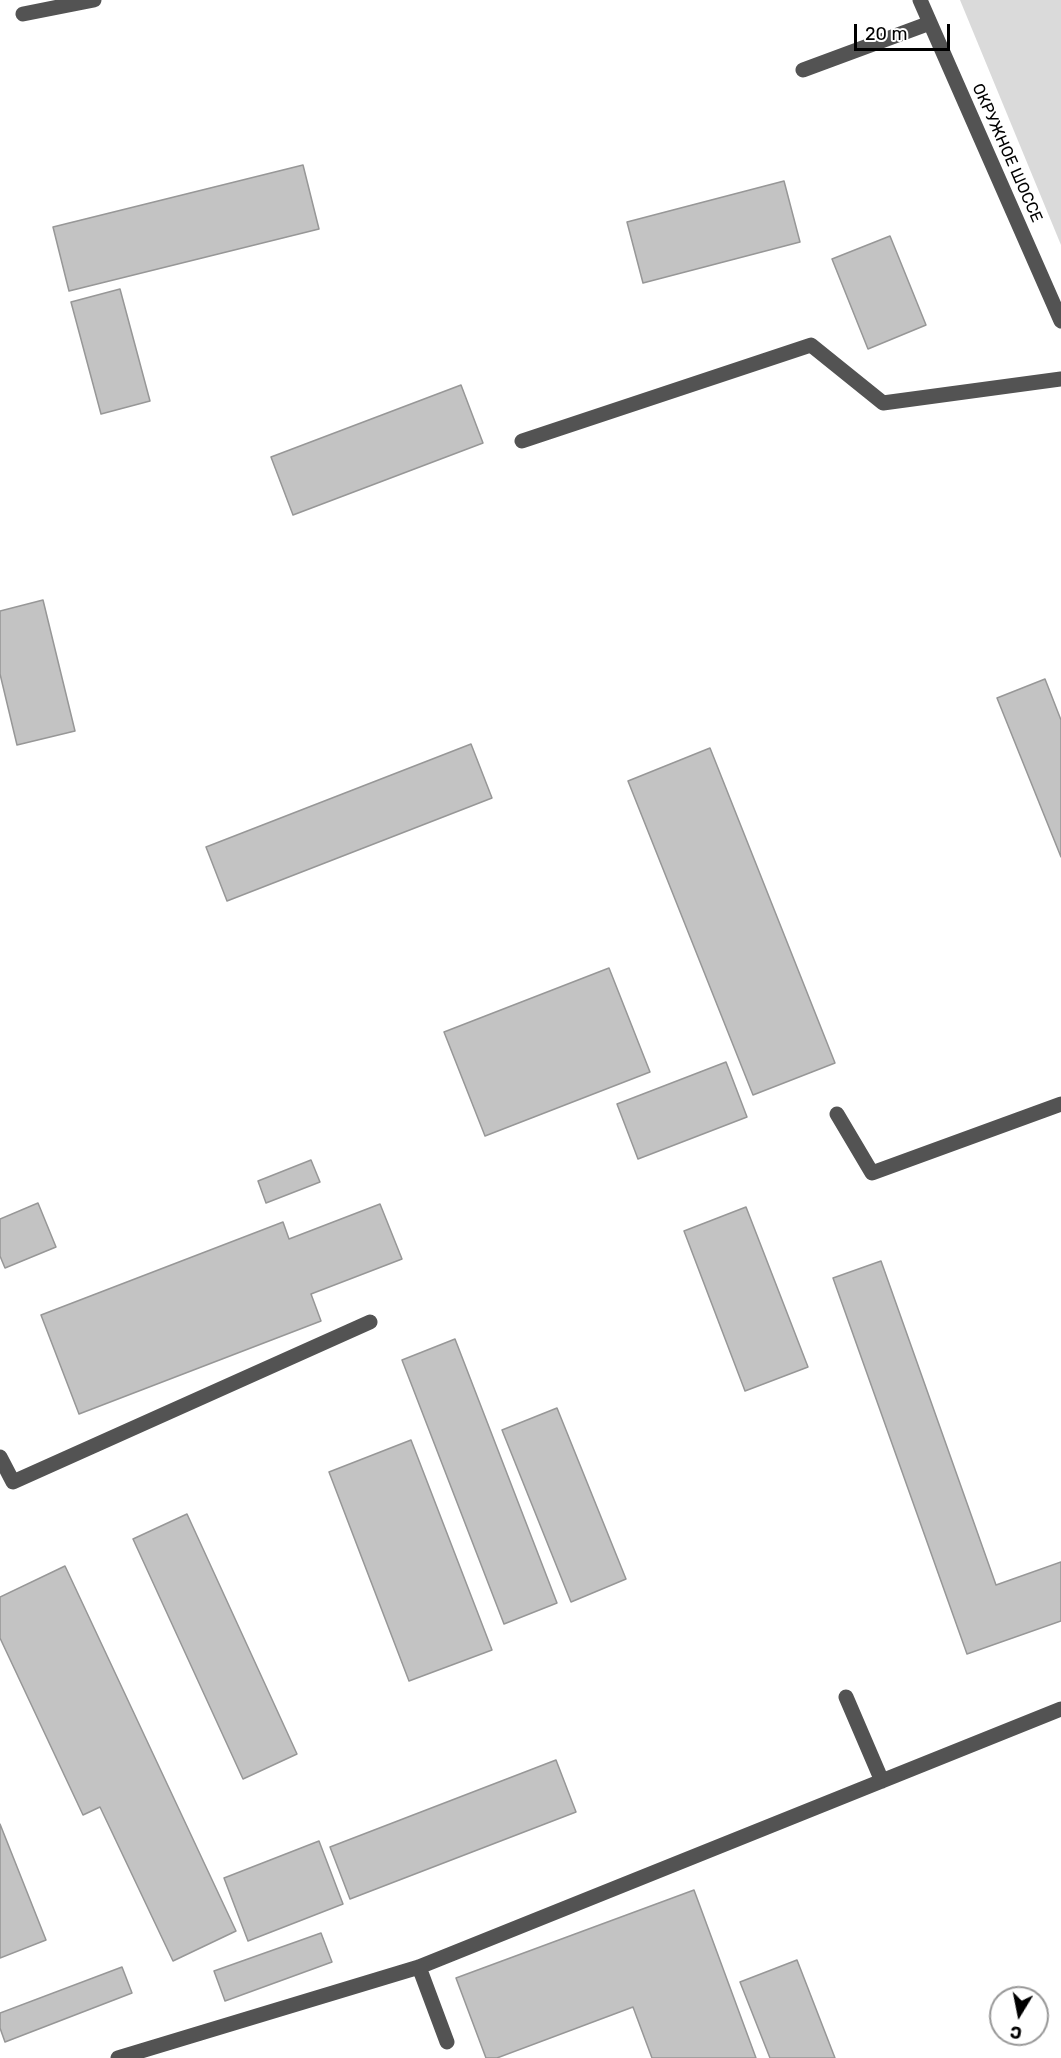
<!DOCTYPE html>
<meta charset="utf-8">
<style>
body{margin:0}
#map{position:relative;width:1061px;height:2058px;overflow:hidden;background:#fff;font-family:Rubik,sans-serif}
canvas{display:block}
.north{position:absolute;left:989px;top:1986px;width:60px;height:60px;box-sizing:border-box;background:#fff;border:2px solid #999;border-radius:50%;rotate:190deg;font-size:16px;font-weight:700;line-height:24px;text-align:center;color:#000}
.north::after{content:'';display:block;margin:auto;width:21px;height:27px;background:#000;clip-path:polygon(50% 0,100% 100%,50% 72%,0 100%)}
.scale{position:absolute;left:854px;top:24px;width:96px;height:27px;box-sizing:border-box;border:3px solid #000;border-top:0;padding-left:8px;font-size:18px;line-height:21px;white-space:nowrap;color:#000;-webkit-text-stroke:4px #fff;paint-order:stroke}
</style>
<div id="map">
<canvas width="1061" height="2058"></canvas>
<div class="north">С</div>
<div class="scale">20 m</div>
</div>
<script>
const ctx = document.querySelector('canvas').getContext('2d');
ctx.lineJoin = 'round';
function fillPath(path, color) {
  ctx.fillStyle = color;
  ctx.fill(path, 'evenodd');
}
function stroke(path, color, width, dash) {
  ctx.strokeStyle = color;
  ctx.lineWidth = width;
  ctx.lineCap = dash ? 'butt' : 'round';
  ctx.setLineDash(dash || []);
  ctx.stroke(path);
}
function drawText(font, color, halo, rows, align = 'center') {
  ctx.font = font + ' Rubik,sans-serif';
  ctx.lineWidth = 4.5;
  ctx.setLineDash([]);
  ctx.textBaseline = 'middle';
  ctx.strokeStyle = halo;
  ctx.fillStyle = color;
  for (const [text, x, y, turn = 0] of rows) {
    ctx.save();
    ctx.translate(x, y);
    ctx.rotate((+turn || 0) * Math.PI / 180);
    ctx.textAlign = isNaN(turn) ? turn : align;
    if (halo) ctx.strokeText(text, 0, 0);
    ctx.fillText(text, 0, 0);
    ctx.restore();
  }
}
fillPath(new Path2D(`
 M 960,0 L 1061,0 L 1061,245 Z`), '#dadada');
const building = new Path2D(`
 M 303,165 L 319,229 L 69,291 L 53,227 Z
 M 784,181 L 800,242 L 643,283 L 627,222 Z
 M 890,236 L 926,325 L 868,349 L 832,259 Z
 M 120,289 L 150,401 L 101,414 L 71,302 Z
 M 461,385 L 483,443 L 293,515 L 271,457 Z
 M 43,600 L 75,731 L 17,745 L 0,674 L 0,611 Z
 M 1045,679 L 1061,720 L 1061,857 L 997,698 Z
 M 471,744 L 492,798 L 227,901 L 206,847 Z
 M 710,748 L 835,1063 L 753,1095 L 628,781 Z
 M 609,968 L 650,1072 L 485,1136 L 444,1032 Z
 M 726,1062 L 747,1117 L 638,1159 L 617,1104 Z
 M 311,1160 L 320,1182 L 266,1203 L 258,1181 Z
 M 38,1203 L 56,1247 L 5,1268 L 0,1256 L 0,1219 Z
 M 380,1204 L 402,1259 L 311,1294 L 321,1321 L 79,1414 L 41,1315 L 283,1222 L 289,1239 Z
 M 746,1207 L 808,1367 L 745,1391 L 684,1231 Z
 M 881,1261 L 996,1585 L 1061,1562 L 1061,1621 L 967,1654 L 833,1278 Z
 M 455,1339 L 557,1603 L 504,1624 L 402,1360 Z
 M 557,1408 L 626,1579 L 571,1602 L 502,1430 Z
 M 411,1440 L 492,1650 L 409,1681 L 329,1472 Z
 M 187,1514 L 297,1754 L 243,1779 L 133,1539 Z
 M 65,1566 L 236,1931 L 173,1961 L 100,1807 L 83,1815 L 0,1638 L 0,1597 Z
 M 556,1760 L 576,1812 L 350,1899 L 330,1847 Z
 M 0,1824 L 46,1940 L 0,1958 Z
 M 319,1841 L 343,1904 L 248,1941 L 224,1878 Z
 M 694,1890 L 756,2058 L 652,2058 L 633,2007 L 497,2058 L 486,2058 L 456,1978 Z
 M 321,1933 L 332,1962 L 225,2001 L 214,1971 Z
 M 797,1960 L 835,2058 L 770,2058 L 740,1982 Z
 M 122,1967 L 132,1993 L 5,2042 L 0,2028 L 0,2013 Z`);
fillPath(building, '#c3c3c3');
stroke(building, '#979797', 1.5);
stroke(new Path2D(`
 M 920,0 L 1061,321
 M 23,14 L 94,0
 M 803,70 L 930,23
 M 522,441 L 811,345 L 883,403 L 1061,379
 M 837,1114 L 872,1173 L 1061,1104
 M 0,1457 L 13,1482 L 370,1322
 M 846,1697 L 882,1781
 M 419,1967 L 447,2042
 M 118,2058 L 419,1967 L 1061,1709`), '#535353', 15);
drawText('16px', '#000', '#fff', [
 ["ОКРУЖНОЕ ШОССЕ",1007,153,66]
]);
</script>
